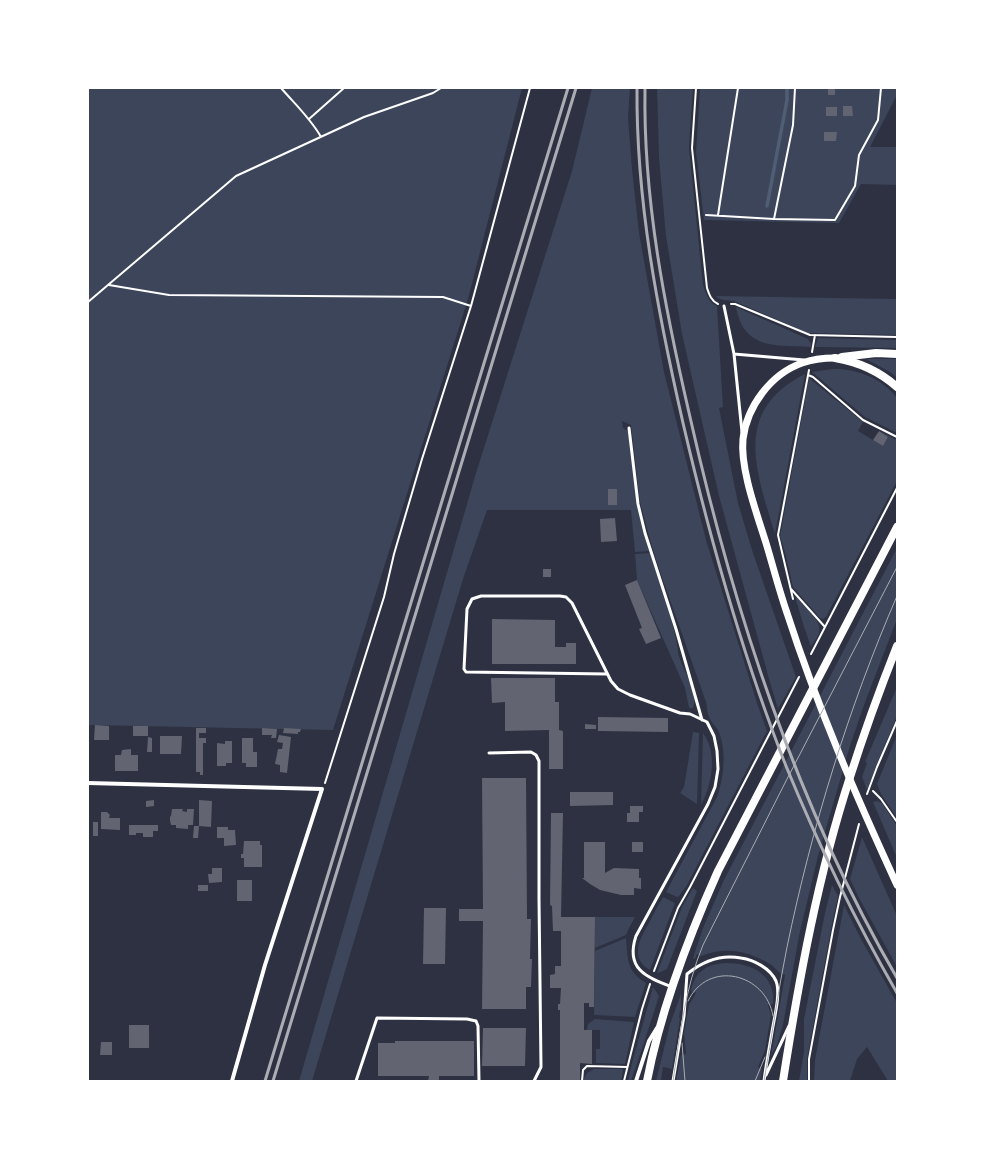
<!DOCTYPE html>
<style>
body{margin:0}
#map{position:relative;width:985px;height:1169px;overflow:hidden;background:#2d3142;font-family:Jost,sans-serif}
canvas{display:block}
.frame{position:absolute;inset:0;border:89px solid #fff;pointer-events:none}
</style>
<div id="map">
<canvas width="985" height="1169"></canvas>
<div class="frame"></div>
</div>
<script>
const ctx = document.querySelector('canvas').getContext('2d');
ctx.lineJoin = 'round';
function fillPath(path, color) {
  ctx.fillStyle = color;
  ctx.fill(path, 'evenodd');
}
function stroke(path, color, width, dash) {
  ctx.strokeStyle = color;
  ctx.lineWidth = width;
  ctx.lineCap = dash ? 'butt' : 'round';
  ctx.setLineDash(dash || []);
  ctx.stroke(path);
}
fillPath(new Path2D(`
 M 88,88 L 522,88 L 468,299 L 333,730 L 88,725 Z
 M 592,88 L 630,88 L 628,117 L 632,169 L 639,233 L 664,372 L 706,540 L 757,703 L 767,731 L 687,885 L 679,896 L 677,897 L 666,892 L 717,797 C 724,777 727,751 718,730 C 715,726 711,722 709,717 C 707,713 707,707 706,702 L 657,563 L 649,536 L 640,502 L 631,425 L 622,421 L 623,428 L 628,431 C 633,472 636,512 649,551 L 635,552 L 631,510 L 487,510 L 463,579 L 312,1081 L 299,1081 L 476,473 L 572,171 Z
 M 657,88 L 693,88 L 689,147 L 703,285 C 706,293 708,303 717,306 L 723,407 L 719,408 L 738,503 L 752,550 L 796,677 L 778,709 L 769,679 L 719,496 L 682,334 L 666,236 L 659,158 Z
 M 700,88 L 897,88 L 897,95 L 870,147 L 897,147 L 897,185 L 861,184 L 839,223 L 704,220 L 696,152 Z
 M 716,296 L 897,299 L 897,335 L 808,333 L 734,301 C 728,300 720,301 716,296 Z
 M 736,307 L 808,339 L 811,344 L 811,347 C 775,345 744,350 736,307 Z
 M 818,338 L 897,340 L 897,348 L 815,347 Z
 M 866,359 L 897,359 L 897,378 L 890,372 Z
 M 832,369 C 856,368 882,378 897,398 L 897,433 L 865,417 L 812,372 Z
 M 805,374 L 775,534 C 757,472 731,411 805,374 Z
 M 809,378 L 863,422 L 858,431 L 883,446 L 888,437 L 879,431 L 897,440 L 897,481 L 826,617 L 823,619 L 820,618 L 793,587 L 785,552 L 780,536 Z
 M 897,548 L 897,619 L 864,705 L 850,746 L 818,856 L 799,936 L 783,1025 L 777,1045 L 771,1056 L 785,975 C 778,973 776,968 770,964 C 748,951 726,946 701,956 L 697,954 L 695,959 L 693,958 L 703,928 L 724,880 Z
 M 650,553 C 656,573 664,592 669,611 C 672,622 675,633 677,644 C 678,649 678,655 680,659 C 684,671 699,696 693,708 L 689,708 L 685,688 L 637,580 L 635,554 Z
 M 797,597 C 804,606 823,621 819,633 C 817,638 813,643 811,647 L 803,624 L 796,600 L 796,598 Z
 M 897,687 L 897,716 L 876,766 L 867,790 L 862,777 L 867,763 L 865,762 Z
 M 693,732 L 699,733 L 697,804 L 680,793 L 684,787 Z
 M 703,733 C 718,753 712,785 701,805 Z
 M 897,735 L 897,818 L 881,794 L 877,784 Z
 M 877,801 L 882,803 L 897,826 L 897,858 L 873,802 Z
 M 862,837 L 897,916 L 897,967 L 859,898 L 850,879 Z
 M 832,885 L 838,896 L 831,929 L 807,1059 L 807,1081 L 799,1081 L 804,1051 L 804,1019 L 825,913 Z
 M 693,888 L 697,891 L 667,969 L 661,972 L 657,973 L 682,907 Z
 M 663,897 L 675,903 L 650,970 C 629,958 640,938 649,923 C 653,914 658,906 663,897 Z
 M 844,905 L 861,939 L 897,1003 L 897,1081 L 888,1081 L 867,1047 L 857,1059 L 850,1081 L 814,1081 L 815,1060 Z
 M 595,917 L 635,917 L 628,930 L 626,935 L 595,948 Z
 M 626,938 C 628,959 626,971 646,983 L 635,1017 L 594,1015 L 595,951 Z
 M 726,963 C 752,963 776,975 773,1004 L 768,1005 L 771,1015 L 765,1050 L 758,1067 L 762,1069 L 760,1081 L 676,1081 L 681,1055 L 686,1054 L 684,1033 L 689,1005 L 696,993 L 691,991 C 695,971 707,964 726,963 Z
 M 653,987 L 659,996 L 644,1043 L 631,1081 L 628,1081 L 632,1063 Z
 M 681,994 L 681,1010 L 680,1011 L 679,1017 L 680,1018 L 672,1069 L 663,1067 L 661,1081 L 656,1081 L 670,1024 Z
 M 595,1019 L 634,1022 L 625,1064 L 596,1063 L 596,1049 L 600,1049 L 600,1030 L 587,1030 L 588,1024 Z
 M 594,1069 L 622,1069 L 623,1071 L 621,1081 L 583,1081 L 587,1073 Z`), '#3c4559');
stroke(new Path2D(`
 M 767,206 L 787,100 L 787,88`), '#4f5d75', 3.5);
fillPath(new Path2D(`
 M 828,88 L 835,88 L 835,95 L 828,95 Z
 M 843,106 L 852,106 L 853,116 L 843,116 Z
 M 826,107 L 837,107 L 837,116 L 826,116 Z
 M 824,132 L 837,132 L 836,141 L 824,141 Z
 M 879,431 L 888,437 L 883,446 L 873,440 Z
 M 608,489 L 617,489 L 617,505 L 608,505 Z
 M 615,518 L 617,541 L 601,542 L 600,519 Z
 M 543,569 L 551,569 L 551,577 L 543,577 Z
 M 637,580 L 661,638 L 646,644 L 639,629 L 642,628 L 625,585 Z
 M 492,619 L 555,620 L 555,647 L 566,647 L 566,643 L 576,643 L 576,664 L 492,664 Z
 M 491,678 L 555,678 L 555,702 L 559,702 L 559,730 L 563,731 L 563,769 L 549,769 L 549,730 L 505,731 L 505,702 L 492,703 Z
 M 598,717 L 668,718 L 668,732 L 598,731 Z
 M 585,724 L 596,725 L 596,729 L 585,729 Z
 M 95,725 L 109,726 L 109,740 L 94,740 Z
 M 133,726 L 148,726 L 148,736 L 133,736 Z
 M 196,728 L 206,728 L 206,733 L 199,733 L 199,738 L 206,738 L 206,743 L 203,743 L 203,775 L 200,775 L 200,772 L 196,772 Z
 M 262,728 L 277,729 L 276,738 L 271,738 L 272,735 L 262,735 Z
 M 284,728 L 301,729 L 300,732 L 298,732 L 298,734 L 283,733 Z
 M 279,735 L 291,737 L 287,773 L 280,772 L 280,765 L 275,764 L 278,749 L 282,749 L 283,743 L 277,742 Z
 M 160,736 L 182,736 L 181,754 L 160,754 Z
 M 148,737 L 152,738 L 152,752 L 147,752 Z
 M 242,738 L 253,738 L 253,752 L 257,752 L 257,767 L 246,767 L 246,763 L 242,763 Z
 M 225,741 L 232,741 L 232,763 L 226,763 L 226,766 L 217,766 L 217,743 L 225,744 Z
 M 131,749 L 131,755 L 138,755 L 138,771 L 115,771 L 115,755 L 121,755 L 122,750 Z
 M 482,778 L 526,778 L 527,919 L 531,919 L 530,959 L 532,959 L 531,987 L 526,987 L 526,1009 L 482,1009 L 483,921 L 459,921 L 459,909 L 483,909 Z
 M 570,792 L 613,792 L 613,805 L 570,806 Z
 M 154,800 L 154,806 L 146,807 L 146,801 Z
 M 199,800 L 212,801 L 211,827 L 199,826 Z
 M 630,806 L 643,806 L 643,812 L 639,812 L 639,822 L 627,822 L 627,813 L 630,813 Z
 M 172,809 L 183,809 L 182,811 L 187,812 L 187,809 L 194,809 L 193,825 L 188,825 L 188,829 L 176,828 L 176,825 L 171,825 L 170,820 L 170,817 L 171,816 Z
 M 101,812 L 107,812 L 110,815 L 109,818 L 120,818 L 120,830 L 101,829 Z
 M 551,813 L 563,813 L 561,917 L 595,917 L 594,1007 L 589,1007 L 589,1003 L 584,1003 L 584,1030 L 592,1030 L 592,1064 L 580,1063 L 580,1081 L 560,1081 L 560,1010 L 558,1010 L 558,1004 L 560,1004 L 561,988 L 550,988 L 550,975 L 555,974 L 555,966 L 561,966 L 561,931 L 553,931 L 552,906 L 550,905 Z
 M 93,822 L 98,822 L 98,836 L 93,836 Z
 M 129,825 L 158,825 L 158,831 L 153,831 L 153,837 L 143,837 L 143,833 L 136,833 L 136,835 L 129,835 Z
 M 194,826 L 199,826 L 198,838 L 193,838 Z
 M 217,827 L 228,827 L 228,830 L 235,830 L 236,845 L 224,846 L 224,838 L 217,838 Z
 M 244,841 L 260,841 L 260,845 L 262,845 L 262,867 L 244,867 L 244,858 L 241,858 L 241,854 L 243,854 Z
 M 584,842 L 605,842 L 605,873 L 614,868 L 639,869 L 639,878 L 641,878 L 641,889 L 634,888 L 634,895 L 621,895 L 600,890 L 590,884 L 582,878 L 584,878 Z
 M 632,842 L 643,842 L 643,852 L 632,852 Z
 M 212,868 L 222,868 L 222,882 L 209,883 L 208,874 L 212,874 Z
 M 237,880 L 252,880 L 252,901 L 237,901 Z
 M 198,885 L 208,885 L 208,891 L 198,891 Z
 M 424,908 L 446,908 L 445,964 L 423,964 Z
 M 129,1025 L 149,1025 L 149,1048 L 129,1048 Z
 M 483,1028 L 526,1028 L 525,1066 L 482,1066 Z
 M 395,1041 L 474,1041 L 474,1076 L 439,1076 L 439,1081 L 428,1081 L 429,1076 L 378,1076 L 378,1043 L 395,1043 Z
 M 101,1042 L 112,1042 L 112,1055 L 100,1055 Z`), '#626471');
stroke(new Path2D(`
 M 281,88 C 295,104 311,119 321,137
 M 696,88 L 692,148 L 707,288 C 709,294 711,301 718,304
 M 309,119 L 344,88
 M 706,215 L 774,219 L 835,220 L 855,186 L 859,155 L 878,120 L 881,88
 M 718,215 L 738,88
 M 774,219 L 793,125 L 795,88
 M 109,285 L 169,295 L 443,297 L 471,306
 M 88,302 L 236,176 L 364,117 L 433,93 L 441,88
 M 731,304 L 735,304 L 810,335 L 897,337
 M 812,352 L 815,335
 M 808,375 L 813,377 L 863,420 L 897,437
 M 791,589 L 825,627
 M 793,599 L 778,535 L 809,370
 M 811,654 L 897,488
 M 325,783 L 384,597 L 394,554 L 422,459 L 471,306 L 530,88
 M 873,791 L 881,799 L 897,822
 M 867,794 L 877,767 L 897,721
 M 654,971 L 678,908 L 690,887 L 799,677
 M 582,1081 L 583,1070 L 587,1066 L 627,1067
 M 624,1081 L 642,1009 L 650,984
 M 809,1081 L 809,1059 L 833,930 L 840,897 L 859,824`), '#fff', 2);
stroke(new Path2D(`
 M 724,306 L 734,354 L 742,432
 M 734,354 L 804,360
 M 629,428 L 638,504 L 645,533 L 676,629 L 702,720
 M 607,674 L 466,672 L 464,669 L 467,609 L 472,599 L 481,596 L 560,596 L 566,597 L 572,603 L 611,681 L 618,689 L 630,695 L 680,713 L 690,714 L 707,722 L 714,736 L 717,751 L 718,769 L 715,787 L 708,804 L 636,936 C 625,969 646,977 672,987
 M 489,753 L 531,752 L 536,755 L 539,761 L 539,899 L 541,1067 L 534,1081
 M 766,1075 L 789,1026
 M 356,1081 L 377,1018 L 467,1019 L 476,1021 L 478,1026 L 479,1081
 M 673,1081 L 684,1016 L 687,974 C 703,961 720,954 741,958 C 754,960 770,968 776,981 C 781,993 774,1019 772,1032 C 769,1049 766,1065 764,1081`), '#fff', 3);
stroke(new Path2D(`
 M 88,783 L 322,789 L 265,965 L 232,1081
 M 636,1081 L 649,1041 L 657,1028`), '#fff', 4);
stroke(new Path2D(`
 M 835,358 C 824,358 813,359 802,363 C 771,374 747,406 743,439 C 740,469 757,514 766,543 C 773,566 779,590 787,613 C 817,706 856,796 897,885`), '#fff', 7);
stroke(new Path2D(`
 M 842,357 L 876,353 L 897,354
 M 835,358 C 859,362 879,371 897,387
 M 647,1081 C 661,1008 688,938 718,871 L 897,527
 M 783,1081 C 799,979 818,875 850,777 C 864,733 880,689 897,646`), '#fff', 8);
stroke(new Path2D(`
 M 688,1001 C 708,959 766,973 773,1016
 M 682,1043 L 685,1081
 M 673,1081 C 680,1035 685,988 703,945 L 786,781 L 897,567
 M 755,1081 L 765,1057
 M 764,1081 C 772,1036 778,991 787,947 C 812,827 848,709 897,596`), '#abadb3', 1);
stroke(new Path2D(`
 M 637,88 C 636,201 658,313 683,423 C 710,539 742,655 786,766 C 818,844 855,920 897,993
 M 645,88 C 643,199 665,309 690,417 C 734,612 796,804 897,978
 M 265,1081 L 568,88
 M 273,1081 L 576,88`), '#abadb3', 3);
</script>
